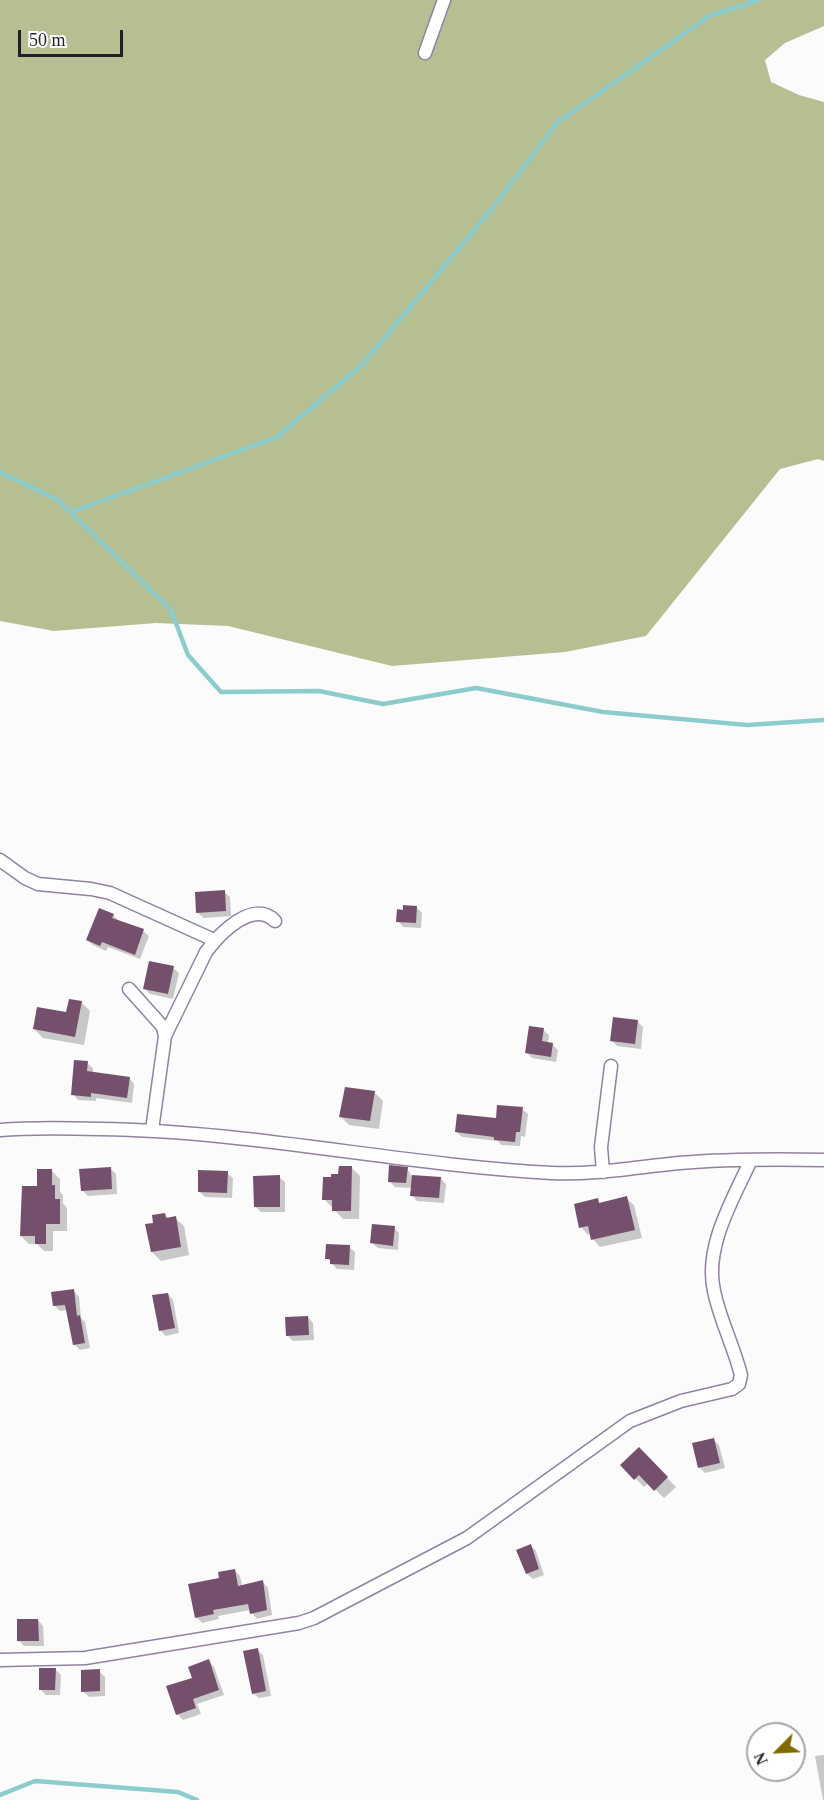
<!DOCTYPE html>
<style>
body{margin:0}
#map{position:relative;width:824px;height:1800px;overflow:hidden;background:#fbfbfb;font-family:"Times New Roman",serif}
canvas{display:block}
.north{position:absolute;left:746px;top:1722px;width:60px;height:60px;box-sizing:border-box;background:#fff;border:2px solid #a7a5aa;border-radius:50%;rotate:246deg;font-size:16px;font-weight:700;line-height:24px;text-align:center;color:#241e2a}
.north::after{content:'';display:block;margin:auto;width:21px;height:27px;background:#7f6900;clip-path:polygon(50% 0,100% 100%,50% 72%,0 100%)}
.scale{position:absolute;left:18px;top:30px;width:105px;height:27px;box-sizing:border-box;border:3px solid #241e2a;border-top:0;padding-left:8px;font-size:18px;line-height:21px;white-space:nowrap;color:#241e2a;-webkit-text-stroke:4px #fff;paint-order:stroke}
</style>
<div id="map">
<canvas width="824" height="1800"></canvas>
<div class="north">N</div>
<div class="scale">50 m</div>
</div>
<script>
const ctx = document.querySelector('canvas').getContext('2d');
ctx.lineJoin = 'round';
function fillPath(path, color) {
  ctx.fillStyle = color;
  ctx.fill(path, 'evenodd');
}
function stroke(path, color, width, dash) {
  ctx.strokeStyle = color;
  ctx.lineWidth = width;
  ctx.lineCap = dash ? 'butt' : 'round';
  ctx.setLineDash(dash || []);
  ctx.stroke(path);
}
fillPath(new Path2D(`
 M 0,0 L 824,0 L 824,26 L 785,43 L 765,60 L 771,82 L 799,95 L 824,102 L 824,461 L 818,459 L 780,469 L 646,636 L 565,652 L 392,666 L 228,626 L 156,623 L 54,631 L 0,621 Z`), '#b5bf91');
fillPath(new Path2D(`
 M 224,892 L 230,897 L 231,916 L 204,918 L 198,913 Z
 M 417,908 L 422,913 L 421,928 L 403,927 L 398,921 L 404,912 Z
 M 113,915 L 119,921 L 143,931 L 149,936 L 140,959 L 108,947 L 106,951 L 93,945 L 87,940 Z
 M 173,968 L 179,973 L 173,999 L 150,994 L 145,989 Z
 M 81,1002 L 90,1011 L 84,1045 L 43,1038 L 34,1029 L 68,1014 Z
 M 638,1022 L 643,1027 L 641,1049 L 617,1046 L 612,1041 Z
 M 543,1030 L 549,1035 L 548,1043 L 552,1044 L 558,1050 L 556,1062 L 532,1058 L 527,1053 Z
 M 87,1063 L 93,1068 L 93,1073 L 129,1078 L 134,1084 L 132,1103 L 96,1098 L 96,1101 L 78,1100 L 73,1094 Z
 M 374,1092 L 383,1101 L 379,1129 L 349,1125 L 341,1117 Z
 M 522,1109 L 528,1114 L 525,1137 L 521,1136 L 520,1146 L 501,1145 L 498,1141 L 462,1137 L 456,1131 L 498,1120 Z
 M 351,1167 L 360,1176 L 359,1219 L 343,1219 L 324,1199 L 340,1176 Z
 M 110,1168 L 116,1174 L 117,1194 L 88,1196 L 82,1190 Z
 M 407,1169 L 412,1176 L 440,1178 L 446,1184 L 444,1203 L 417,1201 L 412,1195 L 412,1188 L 395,1187 L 389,1181 Z
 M 52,1171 L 60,1179 L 60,1192 L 63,1195 L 63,1203 L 67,1208 L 67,1231 L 53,1231 L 53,1251 L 44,1251 L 37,1244 L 29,1244 L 21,1236 L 39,1187 Z
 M 227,1173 L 233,1178 L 232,1198 L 205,1197 L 199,1191 Z
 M 279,1177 L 285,1182 L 285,1212 L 261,1212 L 255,1206 Z
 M 626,1198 L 634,1205 L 642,1238 L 600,1247 L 593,1239 L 591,1234 L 588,1235 L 581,1227 L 597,1200 L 601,1204 Z
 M 165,1214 L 169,1219 L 175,1218 L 184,1226 L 189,1255 L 161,1261 L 152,1252 L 155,1224 Z
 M 394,1228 L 399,1233 L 398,1250 L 378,1248 L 372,1243 Z
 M 349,1247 L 355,1252 L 354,1270 L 337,1269 L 327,1258 Z
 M 74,1291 L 79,1297 L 81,1318 L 85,1322 L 90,1348 L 80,1350 L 74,1344 L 68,1310 L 60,1311 L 54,1305 Z
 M 168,1294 L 173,1300 L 179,1333 L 166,1336 L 160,1330 Z
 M 308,1317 L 313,1323 L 314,1340 L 293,1341 L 288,1336 Z
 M 713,1439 L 719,1445 L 725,1468 L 705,1473 L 700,1468 Z
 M 639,1449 L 676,1487 L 664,1498 L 649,1483 L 644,1487 L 622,1465 Z
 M 531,1546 L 536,1551 L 544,1575 L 533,1579 L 527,1574 L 518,1550 Z
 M 234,1570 L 240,1576 L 242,1586 L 263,1582 L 268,1588 L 272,1615 L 257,1619 L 250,1610 L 218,1616 L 219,1619 L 202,1623 L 196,1617 L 221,1579 Z
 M 38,1620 L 43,1626 L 44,1646 L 24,1646 L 19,1641 Z
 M 257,1650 L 263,1655 L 271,1696 L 259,1698 L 253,1693 Z
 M 209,1661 L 214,1667 L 224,1695 L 197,1704 L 201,1714 L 183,1720 L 177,1714 L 194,1679 Z
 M 56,1670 L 61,1675 L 60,1695 L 46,1695 L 40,1689 Z
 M 99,1671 L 105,1677 L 105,1696 L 89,1697 L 83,1691 Z
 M 824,1755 L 824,1800 L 823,1800 L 815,1756 Z`), '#0003');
stroke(new Path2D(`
 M 0,472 L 58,500 L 171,610 L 188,655 L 221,692 L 319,691 L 383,704 L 476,688 L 603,712 L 747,725 L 824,720
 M 71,512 L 277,437 L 363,364 L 490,211 L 558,122 L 709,16 L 758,0
 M 0,1795 L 35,1781 L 178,1792 L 197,1800`), '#8dcccc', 4.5);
fillPath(new Path2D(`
 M 225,890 L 226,911 L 196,913 L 195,892 Z
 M 403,905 L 417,906 L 416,923 L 396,922 L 397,909 L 403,910 Z
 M 99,908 L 114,914 L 112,918 L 144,929 L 135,955 L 102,942 L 100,946 L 86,940 Z
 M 149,961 L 174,966 L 168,994 L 143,989 Z
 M 69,999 L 82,1001 L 75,1037 L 33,1029 L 37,1007 L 66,1012 Z
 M 613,1017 L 638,1020 L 635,1044 L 610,1041 Z
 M 529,1026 L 544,1028 L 542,1041 L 553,1043 L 551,1057 L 525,1053 Z
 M 74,1060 L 88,1061 L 87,1071 L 130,1077 L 127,1098 L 91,1093 L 91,1097 L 71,1095 Z
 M 345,1087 L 375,1091 L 370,1121 L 339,1117 Z
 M 497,1105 L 523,1107 L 520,1132 L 516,1132 L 515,1142 L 494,1140 L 494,1137 L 455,1132 L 457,1114 L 496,1118 Z
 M 389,1165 L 408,1167 L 406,1183 L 388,1182 Z
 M 339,1166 L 352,1166 L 351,1211 L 332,1211 L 332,1200 L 322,1200 L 323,1177 L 331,1177 L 331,1174 L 338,1174 Z
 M 111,1167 L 112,1189 L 81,1191 L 79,1169 Z
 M 37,1169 L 52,1169 L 52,1185 L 55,1185 L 55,1199 L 60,1199 L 60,1224 L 46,1224 L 46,1244 L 35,1244 L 35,1236 L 20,1236 L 22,1186 L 37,1186 Z
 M 198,1170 L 228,1171 L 227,1193 L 198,1192 Z
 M 280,1175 L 280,1207 L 254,1207 L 253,1176 Z
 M 412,1175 L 441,1177 L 439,1198 L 410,1196 Z
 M 627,1196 L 635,1230 L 591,1240 L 588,1226 L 579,1228 L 574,1204 L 598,1198 L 599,1203 Z
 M 165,1213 L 166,1218 L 176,1216 L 181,1247 L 151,1252 L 145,1224 L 153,1223 L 152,1215 Z
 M 372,1224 L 395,1226 L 393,1246 L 370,1243 Z
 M 326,1244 L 350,1245 L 349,1265 L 330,1264 L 330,1259 L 325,1259 Z
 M 74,1289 L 77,1316 L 80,1315 L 85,1343 L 73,1345 L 65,1305 L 53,1306 L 51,1292 Z
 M 168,1293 L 175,1328 L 159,1331 L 152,1295 Z
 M 308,1316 L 309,1335 L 286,1336 L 285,1317 Z
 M 714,1438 L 720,1463 L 698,1468 L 692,1443 Z
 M 639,1447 L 668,1477 L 654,1491 L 639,1475 L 634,1480 L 620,1465 Z
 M 531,1544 L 539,1569 L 526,1574 L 516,1550 Z
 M 235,1569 L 238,1586 L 263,1580 L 267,1610 L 250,1614 L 248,1604 L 213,1610 L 214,1614 L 195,1618 L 188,1584 L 219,1578 L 218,1572 Z
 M 17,1619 L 38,1619 L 39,1641 L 17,1641 Z
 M 258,1648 L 266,1691 L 252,1694 L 243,1651 Z
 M 209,1659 L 219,1690 L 193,1699 L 196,1708 L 176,1715 L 166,1686 L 192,1678 L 188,1667 Z
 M 39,1668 L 56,1668 L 55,1690 L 39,1690 Z
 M 100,1669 L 100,1691 L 81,1692 L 81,1670 Z`), '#74506c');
const minor = new Path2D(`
 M 425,53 L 444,0
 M 0,860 L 25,878 L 38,884 L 91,889 L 110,893 L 214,940
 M 129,989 L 163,1027 L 165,1036 L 152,1130
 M 165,1036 L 206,952 C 220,933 253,899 275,921
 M 0,1130 C 33,1127 67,1128 100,1129 C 252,1131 401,1165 552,1173 C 595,1175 636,1167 679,1163 C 727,1159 775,1159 824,1160
 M 603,1172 L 601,1147 L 611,1066
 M 0,1660 L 85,1658 L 299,1623 L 314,1618 L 467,1538 L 630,1421 L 681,1401 L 732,1389 L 739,1384 L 741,1375 C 734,1347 720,1320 714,1291 C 704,1247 733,1199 751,1160`);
stroke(minor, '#9182a1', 15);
stroke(minor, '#fff', 12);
</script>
